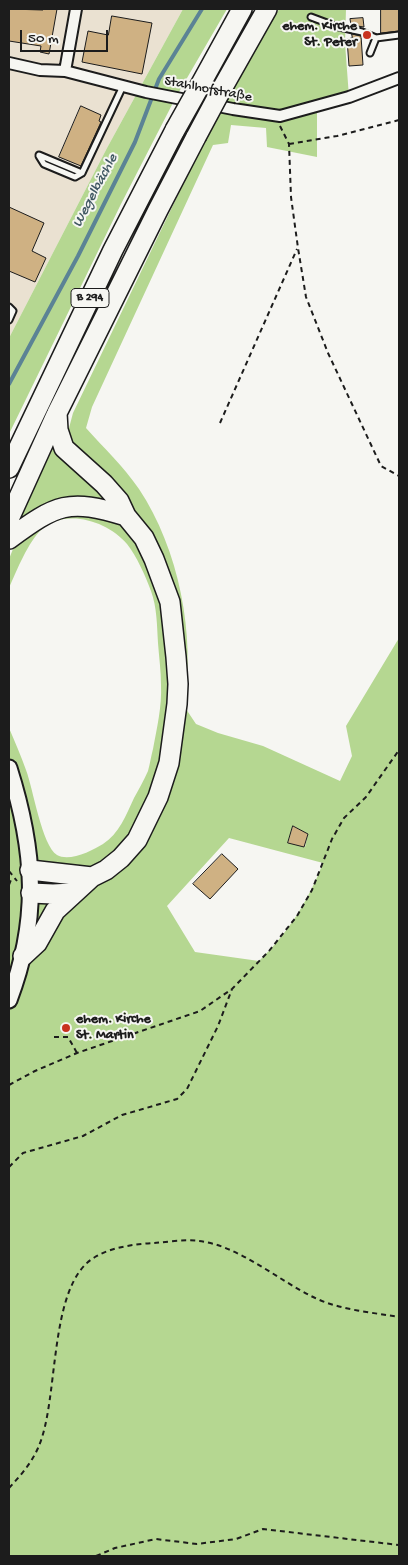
<!DOCTYPE html>
<meta charset="utf-8">
<style>
body{margin:0}
#map{position:relative;width:408px;height:1565px;overflow:hidden;background:#f6f6f2;font-family:"Gochi Hand",sans-serif}
canvas{display:block}
.frame{position:absolute;inset:0;border:10px solid #1c1c1c;pointer-events:none}
.scale{position:absolute;left:20px;top:30px;width:88px;height:22px;box-sizing:border-box;border:2px solid #1c1c1c;border-top:0;padding-left:6px;font-size:15px;line-height:18px;white-space:nowrap;color:#1c1c1c;-webkit-text-stroke:4px #f6f6f2;paint-order:stroke}
</style>
<div id="map">
<canvas width="408" height="1565"></canvas>
<div class="frame"></div>
<div class="scale">50 m</div>
</div>
<script>
const ctx = document.querySelector('canvas').getContext('2d');
ctx.lineJoin = 'round';
function fillPath(path, color) {
  ctx.fillStyle = color;
  ctx.fill(path, 'evenodd');
}
function stroke(path, color, width, dash) {
  ctx.strokeStyle = color;
  ctx.lineWidth = width;
  ctx.lineCap = dash ? 'butt' : 'round';
  ctx.setLineDash(dash || []);
  ctx.stroke(path);
}
function drawText(font, color, halo, rows, align = 'center') {
  ctx.font = font + ' "Gochi Hand",sans-serif';
  ctx.lineWidth = 4;
  ctx.setLineDash([]);
  ctx.textBaseline = 'middle';
  ctx.strokeStyle = halo;
  ctx.fillStyle = color;
  for (const [text, x, y, turn = 0] of rows) {
    ctx.save();
    ctx.translate(x, y);
    ctx.rotate((+turn || 0) * Math.PI / 180);
    ctx.textAlign = isNaN(turn) ? turn : align;
    if (halo) ctx.strokeText(text, 0, 0);
    ctx.fillText(text, 0, 0);
    ctx.restore();
  }
}
fillPath(new Path2D(`
 M 9,9 L 183,9 L 107,148 L 9,338 Z`), '#eae1d1');
fillPath(new Path2D(`
 M 183,9 L 227,9 L 176,97 L 121,204 L 9,434 L 9,338 L 107,148 Z
 M 279,9 L 346,9 L 345,43 L 349,97 L 317,106 L 317,157 L 267,147 L 266,128 L 231,125 L 228,143 L 213,145 L 92,407 L 86,428 C 104,448 124,467 139,489 C 179,549 196,636 184,706 L 196,724 L 218,733 L 263,746 L 340,781 L 352,756 L 346,726 L 399,638 L 399,1556 L 9,1556 L 9,728 C 15,742 21,756 26,770 C 33,788 42,846 57,855 C 69,862 92,851 103,844 C 119,834 126,815 134,798 C 139,789 144,780 148,771 C 150,764 151,756 153,749 C 157,728 162,706 161,685 C 161,671 159,657 158,643 C 157,626 157,607 151,591 C 145,575 137,557 127,544 C 108,521 66,508 42,529 C 28,542 17,570 9,588 L 9,559 L 15,544 L 20,519 L 53,446 L 69,428 L 73,413 L 203,143 ZM 293,826 L 308,834 L 305,847 L 288,843 ZM 229,838 L 323,863 C 308,901 289,932 259,961 L 195,952 L 167,906 Z`), '#b5d791');
stroke(new Path2D(`
 M 9,384 L 78,256 L 135,142 L 159,79 L 202,9`), '#5b8395', 4);
const building = new Path2D(`
 M 9,9 L 43,10 L 43,9 L 57,9 L 49,54 L 40,52 L 41,46 L 9,41 Z
 M 381,9 L 399,9 L 399,31 L 381,33 Z
 M 112,16 L 152,23 L 142,74 L 82,62 L 88,31 L 108,35 Z
 M 363,18 L 364,27 L 351,25 L 350,19 Z
 M 352,34 L 361,36 L 363,65 L 349,66 L 347,39 L 352,38 Z
 M 81,106 L 101,115 L 99,121 L 101,122 L 81,166 L 59,157 Z
 M 9,207 L 44,223 L 32,251 L 46,258 L 35,282 L 9,271 Z
 M 293,826 L 308,834 L 304,847 L 288,843 Z
 M 222,854 L 238,869 L 210,899 L 193,884 Z`);
fillPath(building, '#cfb183');
stroke(building, '#1c1c1c', 1);
const lane = new Path2D(`
 M 311,17 L 335,26 L 362,32 L 376,38 L 399,35
 M 370,53 L 376,38
 M 39,155 L 82,173 L 123,86
 M 39,156 L 44,164 L 75,177 L 82,173
 M 9,320 L 13,311 L 9,307`);
const street = new Path2D(`
 M 9,63 L 40,70 L 65,71 L 146,92 L 233,109 L 280,116 L 349,97 L 399,78
 M 65,71 L 76,9`);
const secondary = new Path2D(`
 M 9,768 C 35,850 40,919 9,1000`);
const highway = new Path2D(`
 M 198,89 L 242,9
 M 219,94 L 267,9
 M 9,468 L 113,250 L 175,130
 M 9,519 L 57,413 L 158,210 L 196,137
 M 9,539 C 57,504 68,498 126,516
 M 30,870 L 92,877
 M 31,893 L 53,894 L 73,893
 M 23,956 L 37,943 L 55,911 L 92,877 L 106,870 L 121,858 L 137,840 L 158,797 L 169,763 L 177,704 L 178,684 L 176,657 L 170,602 L 154,559 L 144,538 L 126,516 L 119,501 L 104,484 L 64,448 L 58,430 L 57,413`);
stroke(lane, '#1c1c1c', 9);
stroke(street, '#1c1c1c', 14);
stroke(secondary, '#1c1c1c', 19);
stroke(highway, '#1c1c1c', 22);
stroke(new Path2D(`
 M 280,126 L 289,144 L 291,197 L 298,248 L 306,297 L 328,353 L 381,466 L 399,476
 M 289,144 L 337,136 L 399,120
 M 220,423 L 297,249
 M 9,871 L 17,881
 M 9,885 L 12,877
 M 54,1037 L 68,1037 L 77,1053
 M 9,1085 L 35,1071 L 77,1053 L 200,1011 L 232,989 L 269,951 L 297,916 L 312,890 L 332,839 L 344,818 L 366,797 L 399,750
 M 9,1167 L 23,1153 L 83,1136 L 122,1115 L 177,1099 L 187,1089 L 218,1026 L 232,989
 M 9,1488 C 20,1476 31,1464 38,1448 C 60,1400 47,1285 95,1257 C 112,1247 135,1244 154,1243 C 168,1242 185,1239 199,1241 C 237,1245 277,1279 311,1296 C 338,1310 370,1312 399,1317
 M 96,1556 L 115,1548 L 156,1539 L 197,1544 L 236,1539 L 263,1529 L 399,1545`), '#1c1c1c', 2, [5, 4]);
stroke(lane, '#f6f6f2', 5);
stroke(street, '#f6f6f2', 10);
stroke(secondary, '#f6f6f2', 15);
stroke(highway, '#f6f6f2', 19);
const highwayBridge = new Path2D(`
 M 175,130 L 198,89
 M 196,137 L 219,94`);
stroke(highwayBridge, '#1c1c1c', 22, []);
stroke(highwayBridge, '#f6f6f2', 19);
for (const [x, y, r, color] of [
 [367,35,5,"#c8321e"],
 [66,1028,5,"#c8321e"]
]) {
  const dot = new Path2D();
  dot.arc(x, y, r, 0, 2 * Math.PI);
  ctx.fillStyle = color;
  ctx.fill(dot);
  stroke(dot, '#f6f6f2', 2);
}
for (const [x, y, w] of [
 [90,298,38]
]) {
  const box = new Path2D();
  box.roundRect(x - w / 2, y - 9.5, w, 19, 4);
  ctx.fillStyle = '#f6f6f2';
  ctx.fill(box);
  stroke(box, '#1c1c1c', 1);
}
drawText('bold 12px', '#1c1c1c', null, [
 ["B 294",90,298]
]);
drawText('bold 14px', '#1c1c1c', '#f6f6f2', [
 ["ehem. Kirche",357,27],
 ["St. Peter",357,43],
 ["ehem. Kirche",76,1020,"left"],
 ["St. Martin",76,1036,"left"]
], 'right');
drawText('14px', '#1c1c1c', '#f6f6f2', [
 ["Stahlhofstraße",208,90,11]
]);
drawText('italic 15px', '#415863', '#f6f6f2', [
 ["Wegelbächle",96,191,-62]
]);
</script>
